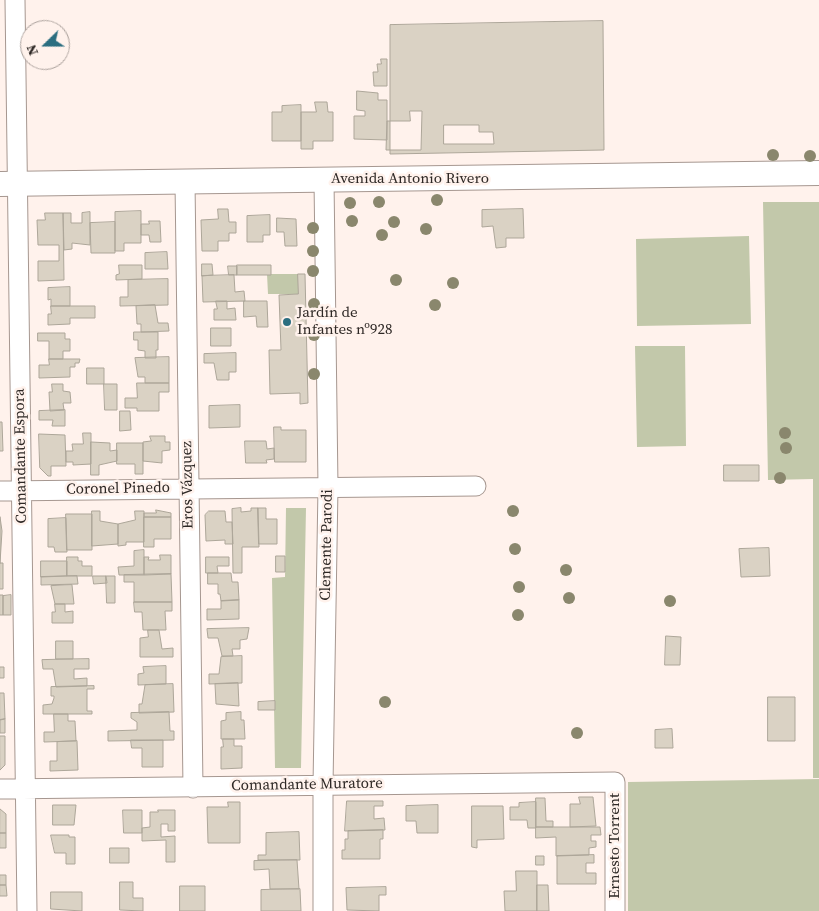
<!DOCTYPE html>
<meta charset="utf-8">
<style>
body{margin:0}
#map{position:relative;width:819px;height:911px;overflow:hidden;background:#fff2ec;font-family:"Source Serif 4",serif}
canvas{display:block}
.north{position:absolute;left:20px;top:20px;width:50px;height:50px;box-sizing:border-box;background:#fff2ec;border:1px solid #aba19c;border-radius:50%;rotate:248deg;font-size:14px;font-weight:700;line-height:20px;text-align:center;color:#2e2825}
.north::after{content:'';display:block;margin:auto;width:18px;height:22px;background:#2b6e80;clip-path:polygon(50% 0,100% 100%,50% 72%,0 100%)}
</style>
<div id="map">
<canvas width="819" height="911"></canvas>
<div class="north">N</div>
</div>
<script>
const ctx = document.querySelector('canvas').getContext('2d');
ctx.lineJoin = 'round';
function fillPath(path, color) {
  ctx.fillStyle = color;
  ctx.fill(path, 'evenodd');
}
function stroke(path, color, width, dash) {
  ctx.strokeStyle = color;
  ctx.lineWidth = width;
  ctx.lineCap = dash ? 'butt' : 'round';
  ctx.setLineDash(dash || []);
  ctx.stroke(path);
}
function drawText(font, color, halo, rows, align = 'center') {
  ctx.font = font + ' "Source Serif 4",serif';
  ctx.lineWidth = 5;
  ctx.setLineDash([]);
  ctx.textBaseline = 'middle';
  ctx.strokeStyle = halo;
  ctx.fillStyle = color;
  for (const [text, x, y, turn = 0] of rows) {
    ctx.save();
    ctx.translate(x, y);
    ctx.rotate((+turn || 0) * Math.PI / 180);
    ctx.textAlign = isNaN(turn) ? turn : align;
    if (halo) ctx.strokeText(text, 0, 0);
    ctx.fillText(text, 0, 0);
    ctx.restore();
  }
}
fillPath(new Path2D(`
 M 763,202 L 819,202 L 819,778 L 813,778 L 813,479 L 768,480 Z
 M 749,236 L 751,324 L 637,326 L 636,239 Z
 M 267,274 L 298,274 L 298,294 L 268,294 Z
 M 635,346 L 685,346 L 686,446 L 637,447 Z
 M 286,508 L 306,508 L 301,768 L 275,768 L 272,578 L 285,577 Z
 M 819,779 L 819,911 L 628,911 L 628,782 Z`), '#c2c8aa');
const building = new Path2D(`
 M 603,21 L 604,150 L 390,154 L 390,25 Z
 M 381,59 L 387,59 L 387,86 L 374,86 L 373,72 L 378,72 L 377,64 L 381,64 Z
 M 357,91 L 378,93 L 378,100 L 387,100 L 387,140 L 354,139 L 354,116 L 365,116 L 365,111 L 357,110 Z
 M 315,102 L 327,102 L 328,112 L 333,112 L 333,141 L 313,141 L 313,149 L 301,149 L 301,112 L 316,112 Z
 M 301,105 L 301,141 L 272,141 L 272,112 L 282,112 L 282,106 Z
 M 410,111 L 422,111 L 421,150 L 386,150 L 387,121 L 410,121 Z
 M 444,125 L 479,125 L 479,132 L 493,132 L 494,144 L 444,144 Z
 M 218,209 L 228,209 L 229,222 L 236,222 L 236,233 L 229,233 L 229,241 L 218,241 L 218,251 L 202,251 L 201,220 L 218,219 Z
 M 523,209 L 524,238 L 506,238 L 506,247 L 496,248 L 493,226 L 482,227 L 482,210 Z
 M 141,211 L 141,243 L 124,243 L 124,251 L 115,251 L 115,212 Z
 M 90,212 L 90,245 L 72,243 L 72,249 L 64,250 L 63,213 L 71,213 L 71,223 L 82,223 L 82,213 Z
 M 45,213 L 63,213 L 64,280 L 38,281 L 38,261 L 59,261 L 59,245 L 38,245 L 37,220 L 45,220 Z
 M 270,215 L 270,235 L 263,235 L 263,242 L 247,242 L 247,216 Z
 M 277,218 L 296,219 L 297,246 L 285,246 L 284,232 L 277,232 Z
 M 149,221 L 160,221 L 161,242 L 150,242 L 149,235 L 141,235 L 141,224 L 149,224 Z
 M 115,222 L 115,253 L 91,253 L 90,223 Z
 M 167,252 L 168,269 L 145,269 L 145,253 Z
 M 202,264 L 212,264 L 213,275 L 202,276 Z
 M 119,265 L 142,265 L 142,279 L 116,280 L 116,275 L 119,274 Z
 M 237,265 L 271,265 L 271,275 L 237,275 Z
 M 228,266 L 237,266 L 237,275 L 229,275 Z
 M 298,274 L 305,274 L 308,403 L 300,404 L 300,393 L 270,394 L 269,350 L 281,350 L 279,295 L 298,294 Z
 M 234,275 L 235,292 L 244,291 L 245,301 L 203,302 L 202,276 Z
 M 168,279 L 168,305 L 120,306 L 120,297 L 128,297 L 128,280 Z
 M 70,287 L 70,306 L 51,306 L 51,299 L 48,300 L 48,288 Z
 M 216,301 L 227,301 L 227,309 L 235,308 L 236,320 L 214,320 L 214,309 L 217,309 Z
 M 244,301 L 267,301 L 268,327 L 257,327 L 256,316 L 244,317 Z
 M 155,305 L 158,323 L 168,323 L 169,331 L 141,332 L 141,324 L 137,324 L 136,306 Z
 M 51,306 L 95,306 L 95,318 L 70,318 L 70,324 L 48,325 L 48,314 L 51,314 Z
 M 211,328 L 231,328 L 231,346 L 211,346 Z
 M 134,332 L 158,332 L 158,350 L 156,350 L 156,358 L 145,358 L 145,351 L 138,350 L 138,340 L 134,340 Z
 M 38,333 L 65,333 L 65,339 L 70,339 L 70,351 L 63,351 L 63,359 L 49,359 L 49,341 L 38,341 Z
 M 236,353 L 236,372 L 229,372 L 229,380 L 217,380 L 214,363 L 204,363 L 204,354 Z
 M 169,357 L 169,383 L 145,383 L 145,377 L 138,377 L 135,358 Z
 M 49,359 L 80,359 L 79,363 L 75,363 L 75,367 L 70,367 L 70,377 L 39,378 L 39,365 L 49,365 Z
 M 87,368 L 104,368 L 104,384 L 87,384 Z
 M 137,383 L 169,383 L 169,392 L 159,392 L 159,411 L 137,411 L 137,408 L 125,408 L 125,398 L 137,398 Z
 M 52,384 L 63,384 L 63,391 L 70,392 L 71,403 L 63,403 L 64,410 L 50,411 L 49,392 L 52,392 Z
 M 104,384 L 117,384 L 117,410 L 105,410 Z
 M 240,405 L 240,427 L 209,428 L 209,406 Z
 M 65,410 L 65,426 L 52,426 L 53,420 L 39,420 L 39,411 Z
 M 120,411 L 130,411 L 131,430 L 120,431 Z
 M 0,422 L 2,422 L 3,451 L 0,451 Z
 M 274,427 L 281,427 L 281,430 L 306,430 L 306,462 L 275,462 Z
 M 83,433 L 91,433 L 91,464 L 73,465 L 73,462 L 66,462 L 66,451 L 73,451 L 72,444 L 83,444 Z
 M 39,434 L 65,435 L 66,466 L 51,466 L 51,476 L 48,476 L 40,468 Z
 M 150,436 L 165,436 L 165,442 L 170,442 L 170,450 L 162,451 L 162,463 L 143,461 L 143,442 L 151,441 Z
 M 245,441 L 266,441 L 267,449 L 274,448 L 274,459 L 266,460 L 267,463 L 246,463 Z
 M 91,442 L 110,443 L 110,451 L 117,450 L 117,461 L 99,465 L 99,475 L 91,475 Z
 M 117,443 L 143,443 L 143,474 L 135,474 L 135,464 L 117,464 Z
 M 724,465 L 759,465 L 759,481 L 724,481 Z
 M 241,508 L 241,512 L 251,511 L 251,508 L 258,508 L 259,547 L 242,547 L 242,573 L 233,573 L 232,509 Z
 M 258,508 L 266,508 L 266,519 L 277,519 L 277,544 L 259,544 Z
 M 156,510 L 171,513 L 171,517 L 144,517 L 144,513 L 156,513 Z
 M 92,511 L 100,511 L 100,521 L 118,524 L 118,544 L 92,546 Z
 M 135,511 L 144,511 L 144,542 L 126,542 L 126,545 L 118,546 L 118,524 L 135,520 Z
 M 209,511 L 225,511 L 226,522 L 232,522 L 233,544 L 225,544 L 225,540 L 206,541 L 205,515 Z
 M 66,514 L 92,514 L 92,550 L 67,550 Z
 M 0,517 L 2,531 L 0,563 Z
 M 144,517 L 171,517 L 171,539 L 154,539 L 154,547 L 144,547 Z
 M 66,518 L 67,552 L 55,552 L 54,547 L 48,547 L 48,519 Z
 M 769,548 L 770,576 L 741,577 L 739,549 Z
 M 144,550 L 144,575 L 119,575 L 118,567 L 134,566 L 134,551 Z
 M 160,555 L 171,555 L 171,574 L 144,575 L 144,557 L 149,557 L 148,560 L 160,560 Z
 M 276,556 L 285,556 L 285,572 L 276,572 Z
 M 67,557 L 78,557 L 78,561 L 82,561 L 82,566 L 92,566 L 92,576 L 67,576 Z
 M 206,557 L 229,557 L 229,566 L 217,566 L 218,573 L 206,573 Z
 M 41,561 L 67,561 L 67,576 L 41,577 Z
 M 0,563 L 3,563 L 3,589 L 0,589 Z
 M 208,573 L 231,573 L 232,582 L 238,582 L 239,600 L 221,601 L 220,594 L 218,594 L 218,584 L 208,584 Z
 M 171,574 L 172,602 L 134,602 L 134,582 L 124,582 L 124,575 Z
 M 77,576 L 78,584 L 41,585 L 41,577 Z
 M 93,576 L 106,576 L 107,583 L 94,584 Z
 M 106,576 L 115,576 L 115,603 L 107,603 Z
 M 72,585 L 74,604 L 55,604 L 51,586 Z
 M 0,595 L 3,595 L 3,615 L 0,615 Z
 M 11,595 L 11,615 L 3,615 L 3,596 Z
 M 239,600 L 239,619 L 207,620 L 207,609 L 221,609 L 221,601 Z
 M 134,602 L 172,602 L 172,611 L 165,611 L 166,630 L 143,630 L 142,612 L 135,612 Z
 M 55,604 L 65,604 L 65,612 L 73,611 L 73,623 L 52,623 L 52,612 L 55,612 Z
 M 249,628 L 247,639 L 240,640 L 240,649 L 232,649 L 233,656 L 222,656 L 218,638 L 208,638 L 207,629 Z
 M 148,630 L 159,630 L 162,649 L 173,648 L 173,657 L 140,657 L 140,638 L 148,637 Z
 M 666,636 L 681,637 L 680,665 L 665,665 Z
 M 56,641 L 73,641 L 73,659 L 56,659 Z
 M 242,656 L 242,683 L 209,684 L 209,674 L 219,674 L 221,657 Z
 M 89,659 L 89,669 L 74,669 L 74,679 L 87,678 L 87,686 L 56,687 L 53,669 L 43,669 L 42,660 Z
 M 166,666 L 166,684 L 138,685 L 138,674 L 144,673 L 143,667 Z
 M 0,667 L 4,667 L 4,678 L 0,678 Z
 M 238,683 L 239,706 L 216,704 L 215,684 Z
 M 173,684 L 174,712 L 139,713 L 139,704 L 142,704 L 145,685 Z
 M 94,686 L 94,689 L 87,689 L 87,711 L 92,711 L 92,714 L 43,714 L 43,705 L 52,704 L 54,698 L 54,696 L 51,696 L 51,687 Z
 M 0,693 L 4,693 L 5,719 L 0,720 Z
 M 768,697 L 795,697 L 795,741 L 768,741 Z
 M 275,701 L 275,710 L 258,710 L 258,702 Z
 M 169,712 L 170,731 L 174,731 L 174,740 L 108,741 L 108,731 L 137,730 L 137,722 L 131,718 L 131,713 Z
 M 241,712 L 241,720 L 244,720 L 245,739 L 221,739 L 221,721 L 226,720 L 226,713 Z
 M 54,714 L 68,714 L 68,721 L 75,721 L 76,741 L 44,742 L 44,732 L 54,732 Z
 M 5,719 L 5,733 L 0,733 L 0,720 Z
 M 672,729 L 673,748 L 655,748 L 655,730 Z
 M 0,736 L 5,736 L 5,765 L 0,770 Z
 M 223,739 L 234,739 L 234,746 L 242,746 L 242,768 L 221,769 L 221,747 L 223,747 Z
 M 131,740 L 163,740 L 163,767 L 142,767 L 142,748 L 132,748 Z
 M 77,741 L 78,770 L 50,771 L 50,761 L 57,761 L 57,742 Z
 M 579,797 L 593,797 L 596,826 L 570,827 L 570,804 L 580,804 Z
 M 536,798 L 545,798 L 546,821 L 553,821 L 553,827 L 536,827 Z
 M 347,801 L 383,801 L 383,806 L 374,806 L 374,819 L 384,818 L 385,830 L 345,831 Z
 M 228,802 L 240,802 L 240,843 L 208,843 L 207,807 L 228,807 Z
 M 536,802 L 536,828 L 528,828 L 527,820 L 510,820 L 510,807 L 519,807 L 519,803 Z
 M 53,805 L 76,805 L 74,825 L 53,825 Z
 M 438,805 L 438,833 L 417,833 L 416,821 L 406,821 L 406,806 Z
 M 472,806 L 503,806 L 504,839 L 477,840 L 477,848 L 472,847 Z
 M 0,809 L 6,814 L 6,833 L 0,833 Z
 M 123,810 L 142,810 L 142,833 L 124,833 Z
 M 158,810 L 175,810 L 175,831 L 168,831 L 168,824 L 161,824 L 161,837 L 175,836 L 175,862 L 166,862 L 166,840 L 142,841 L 142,828 L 150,827 L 150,812 L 158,812 Z
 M 536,827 L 600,827 L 601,835 L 591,835 L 591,841 L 596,841 L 596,847 L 589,848 L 589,855 L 556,856 L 556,837 L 536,838 Z
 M 383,830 L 383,839 L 380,839 L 380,859 L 342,859 L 342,850 L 345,850 L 345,839 L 348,839 L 348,831 Z
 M 299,832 L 300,860 L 258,860 L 258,855 L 266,855 L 266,833 Z
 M 0,833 L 6,833 L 6,848 L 0,848 Z
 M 51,835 L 69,835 L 69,837 L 75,837 L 75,864 L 66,864 L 66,853 L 55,853 Z
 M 110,848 L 129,848 L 129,863 L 110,863 Z
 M 594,855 L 594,863 L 586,863 L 586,873 L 596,873 L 596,884 L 557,884 L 557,856 Z
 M 536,856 L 544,856 L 544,865 L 536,865 Z
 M 297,860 L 299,889 L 270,889 L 269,869 L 254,870 L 254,861 Z
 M 516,871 L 537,871 L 537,911 L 505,911 L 504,891 L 516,891 Z
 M 0,875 L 6,875 L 6,885 L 0,885 Z
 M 120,882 L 133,882 L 133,898 L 143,898 L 143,911 L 120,910 Z
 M 0,885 L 6,885 L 7,896 L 0,896 Z
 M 537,885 L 548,885 L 549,911 L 537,911 Z
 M 180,886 L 205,886 L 205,911 L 180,911 Z
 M 386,887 L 386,895 L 379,895 L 379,911 L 347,910 L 346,888 Z
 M 300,889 L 301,911 L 261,911 L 261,890 Z
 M 51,892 L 82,892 L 82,911 L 51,909 Z`);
fillPath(building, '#dad2c4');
stroke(building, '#ada699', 1);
const minor = new Path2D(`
 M 15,0 L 27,911
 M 185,182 L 193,788
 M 0,491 L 476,486
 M 0,789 L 615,782 L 615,911
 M 323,911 L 323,785 L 328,487 L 324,180`);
const major = new Path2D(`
 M 0,184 L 819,173`);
stroke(minor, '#a69790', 21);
stroke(major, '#a69790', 26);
stroke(minor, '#fff', 19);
stroke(major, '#fff', 24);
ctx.fillStyle = '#8a876d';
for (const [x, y] of [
 [773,155],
 [810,156],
 [437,200],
 [379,202],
 [350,203],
 [352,221],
 [394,222],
 [313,228],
 [426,229],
 [382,235],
 [313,251],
 [313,271],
 [396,280],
 [453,283],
 [314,304],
 [435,305],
 [314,335],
 [314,374],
 [785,433],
 [786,448],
 [780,478],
 [513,511],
 [515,549],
 [566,570],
 [519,587],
 [569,598],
 [670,601],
 [518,615],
 [385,702],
 [577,733]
]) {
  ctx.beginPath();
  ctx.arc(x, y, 6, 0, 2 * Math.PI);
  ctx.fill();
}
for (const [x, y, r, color] of [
 [287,322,5,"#2b6e80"]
]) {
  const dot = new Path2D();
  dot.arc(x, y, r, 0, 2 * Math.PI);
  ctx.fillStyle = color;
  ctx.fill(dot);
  stroke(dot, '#fff2ec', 2);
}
drawText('15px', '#2e2825', '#fff2ec', [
 ["Avenida Antonio Rivero",410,179],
 ["Comandante Espora",21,456,-91],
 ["Eros Vázquez",188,485,-91],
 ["Coronel Pinedo",118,489,-1],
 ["Clemente Parodi",327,545,-89],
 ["Comandante Muratore",307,785,-1],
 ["Ernesto Torrent",615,846,-90]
]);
drawText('15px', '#2e2825', '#fff2ec', [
 ["Jardín de",297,313],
 ["Infantes nº928",297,330]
], 'left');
</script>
